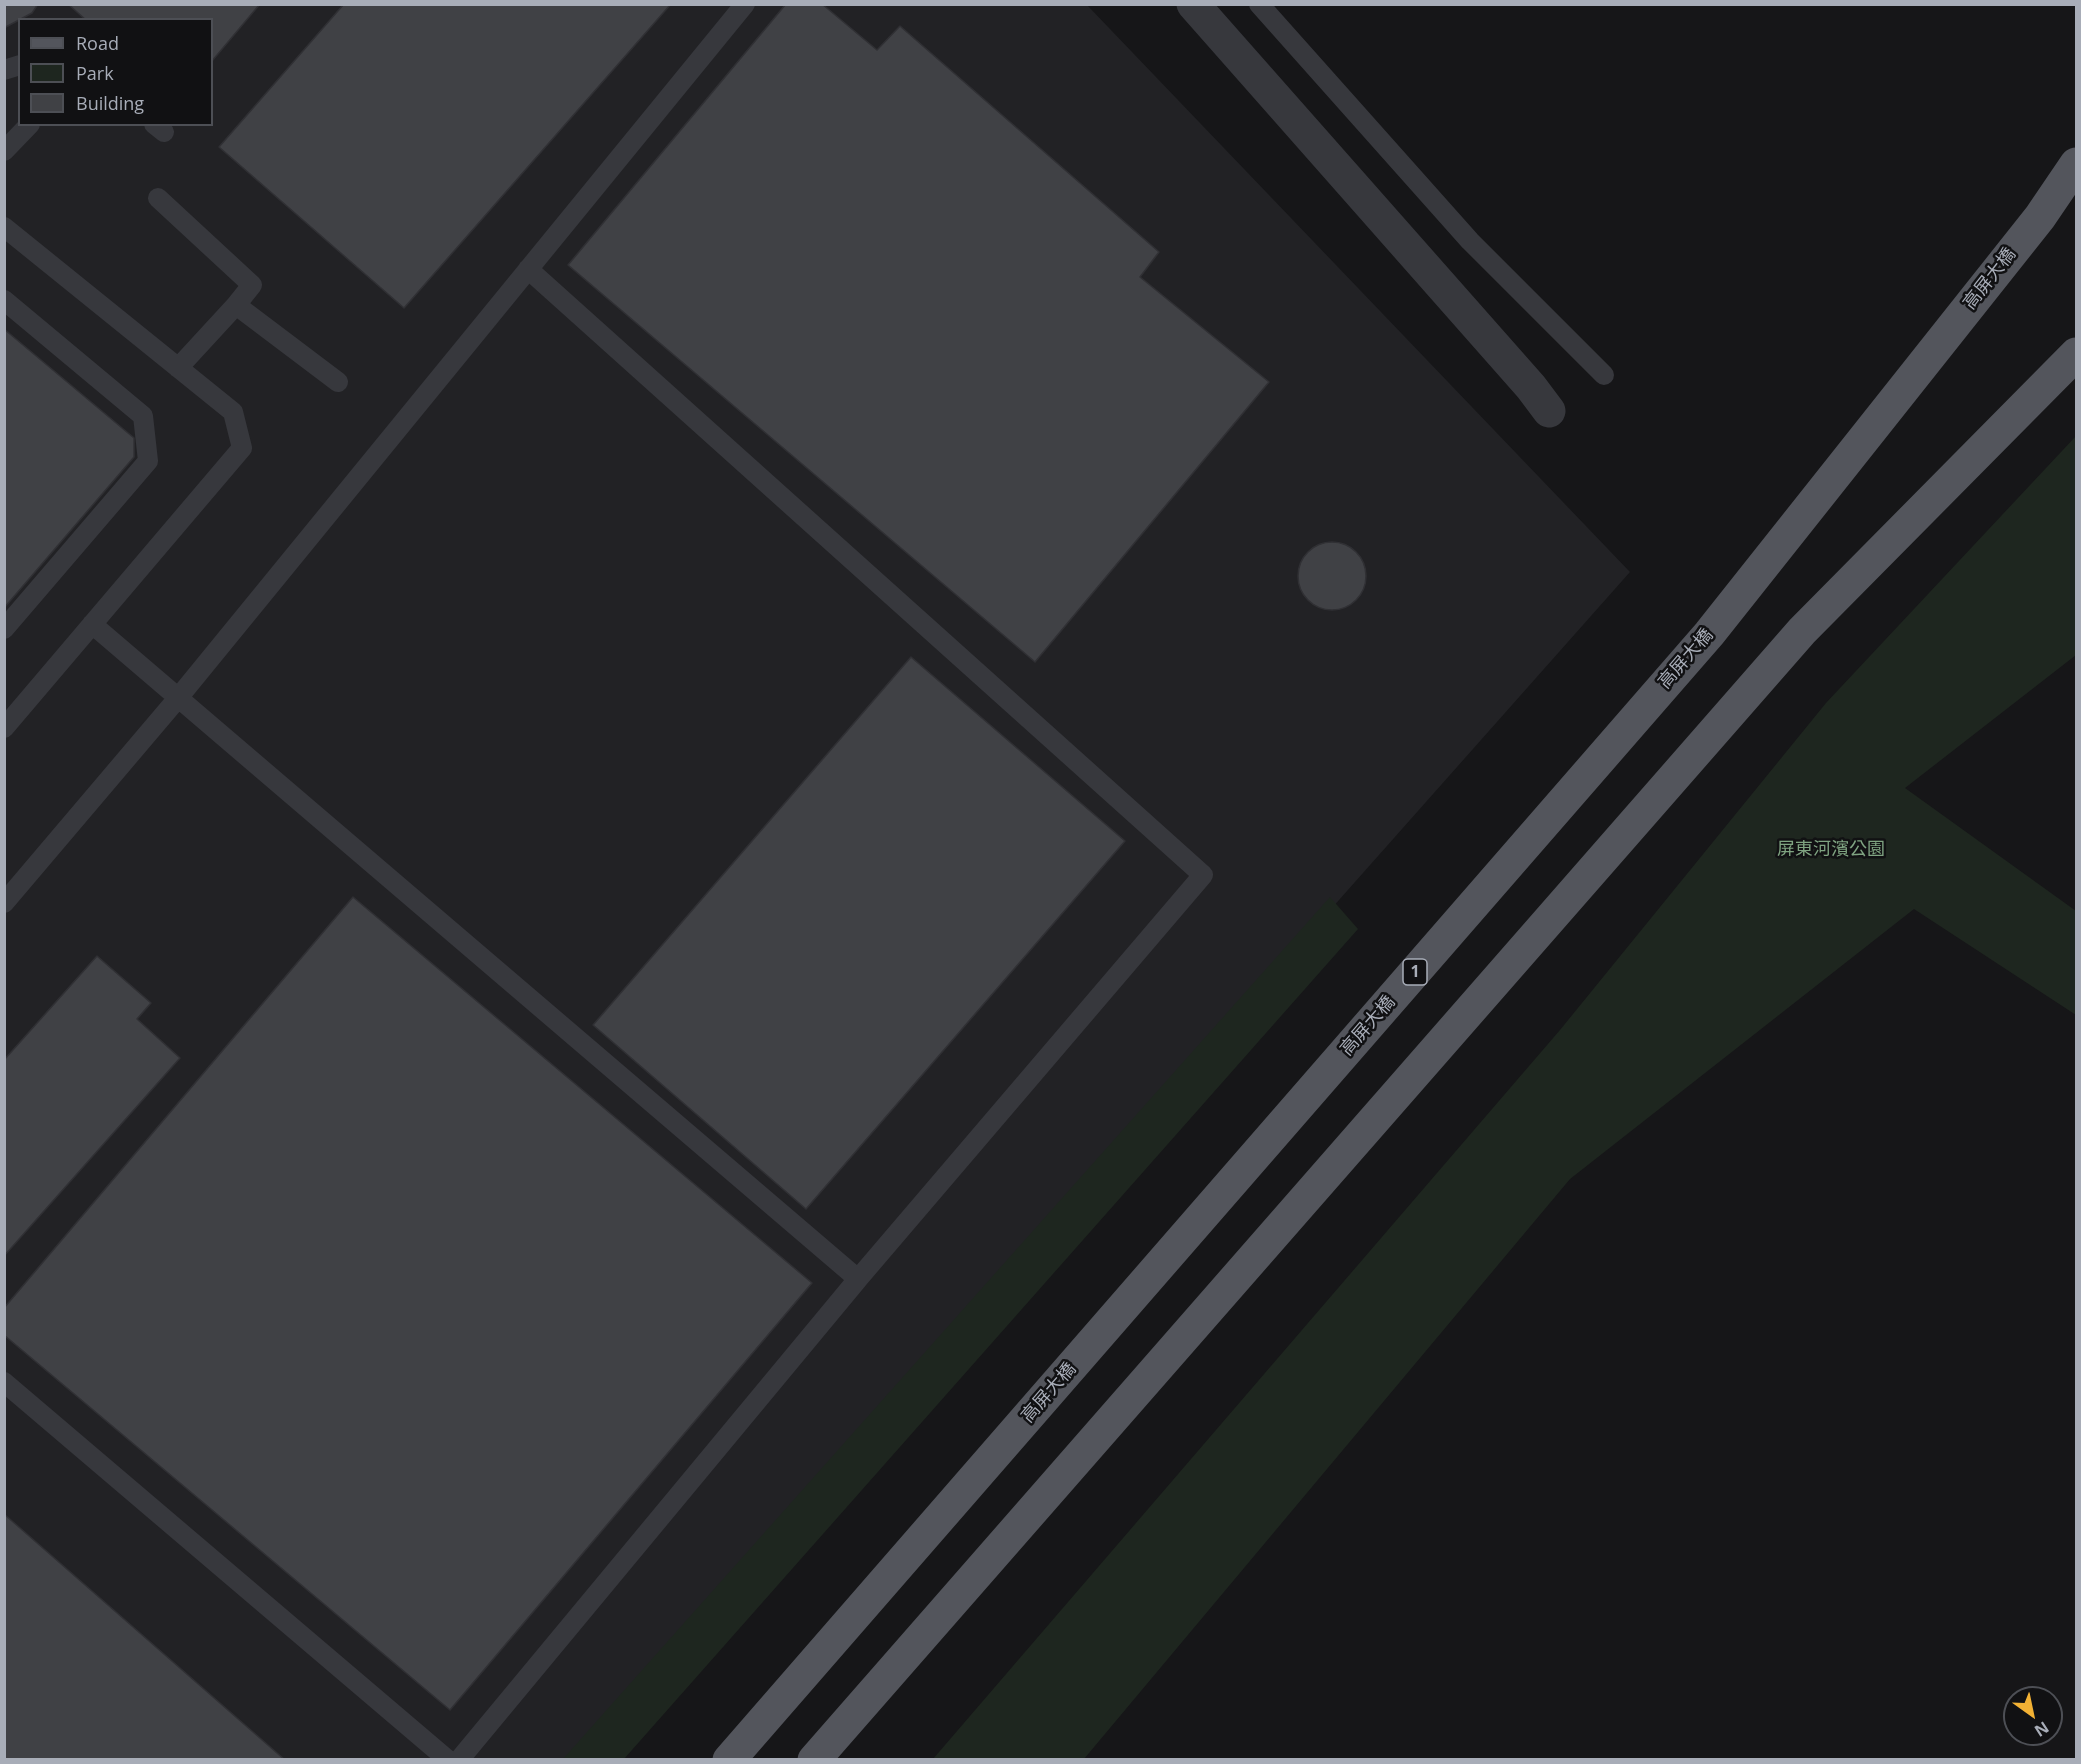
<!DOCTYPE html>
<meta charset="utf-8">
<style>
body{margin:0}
#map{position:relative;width:2081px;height:1764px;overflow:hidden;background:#161618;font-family:"Open Sans",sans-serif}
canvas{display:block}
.frame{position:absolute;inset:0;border:6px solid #a8adb8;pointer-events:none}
.legend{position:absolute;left:18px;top:18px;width:195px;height:108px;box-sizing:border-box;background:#111113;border:2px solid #4d4f55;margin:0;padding:8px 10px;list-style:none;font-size:18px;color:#a8adb8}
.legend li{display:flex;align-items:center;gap:12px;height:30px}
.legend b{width:30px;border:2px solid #4d4f55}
.north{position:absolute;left:2003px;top:1686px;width:60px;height:60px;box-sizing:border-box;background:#111113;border:2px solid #4d4f55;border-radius:50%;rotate:147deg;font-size:16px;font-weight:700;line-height:24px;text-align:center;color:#a8adb8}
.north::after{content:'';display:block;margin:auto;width:21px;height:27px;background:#f2b134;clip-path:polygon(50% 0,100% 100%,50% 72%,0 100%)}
</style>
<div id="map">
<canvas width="2081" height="1764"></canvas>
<div class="frame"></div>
<ul class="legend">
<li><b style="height:8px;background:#53555c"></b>Road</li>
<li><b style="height:16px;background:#1e261f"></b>Park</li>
<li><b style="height:16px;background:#404145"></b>Building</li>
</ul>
<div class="north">N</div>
</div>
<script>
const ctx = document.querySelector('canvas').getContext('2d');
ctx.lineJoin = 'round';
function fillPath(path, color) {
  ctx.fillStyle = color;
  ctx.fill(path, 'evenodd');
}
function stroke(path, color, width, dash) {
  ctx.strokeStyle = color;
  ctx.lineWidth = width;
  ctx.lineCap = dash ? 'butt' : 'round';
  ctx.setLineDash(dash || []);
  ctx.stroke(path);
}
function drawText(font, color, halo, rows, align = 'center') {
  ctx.font = font + ' "Open Sans","Noto Sans TC",sans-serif';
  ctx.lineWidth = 5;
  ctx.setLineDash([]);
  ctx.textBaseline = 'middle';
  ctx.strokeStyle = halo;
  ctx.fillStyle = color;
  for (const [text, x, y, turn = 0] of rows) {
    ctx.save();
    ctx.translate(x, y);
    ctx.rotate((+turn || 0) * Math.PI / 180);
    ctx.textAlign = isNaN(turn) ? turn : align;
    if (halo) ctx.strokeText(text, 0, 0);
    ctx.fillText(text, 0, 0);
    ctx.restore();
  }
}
fillPath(new Path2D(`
 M 5,5 L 1087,5 L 1630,572 L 577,1759 L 5,1760 ZM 20,20 L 212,20 L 212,124 L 20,124 Z`), '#222225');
fillPath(new Path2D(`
 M 2076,436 L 2076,655 L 1905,788 L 2076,911 L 2076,1015 L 1914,909 L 1570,1179 L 1084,1759 L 933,1759 L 1560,1030 L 1826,703 Z
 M 1330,897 L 1358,929 L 624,1759 L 563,1759 Z`), '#1e261f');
const building = new Path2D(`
 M 4,4 L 38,4 L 32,13 L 4,28 Z
 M 68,4 L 260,4 L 212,61 L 212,20 L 86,20 Z
 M 344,4 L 671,4 L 404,308 L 219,147 Z
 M 786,4 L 822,4 L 877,50 L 900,26 L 1159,252 L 1140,277 L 1269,382 L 1035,662 L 568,265 Z
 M 4,329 L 134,438 L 134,457 L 4,608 Z
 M1298 576a34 34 0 1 1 68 0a34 34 0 1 1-68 0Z
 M 911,657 L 1125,841 L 806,1209 L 593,1025 Z
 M 353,897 L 812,1283 L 450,1710 L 4,1335 L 4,1308 Z
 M 97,956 L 151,1003 L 137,1019 L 180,1058 L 4,1256 L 4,1060 Z
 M 4,1514 L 285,1760 L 4,1760 Z`);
fillPath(building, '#404145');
stroke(building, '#303034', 1.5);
stroke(new Path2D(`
 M 1259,4 L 1470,241 L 1604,375
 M 4,70 L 20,65
 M 154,124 L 164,132
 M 4,151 L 30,124
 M 158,198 L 252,285 L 236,305 L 338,382
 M 4,227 L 233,412 L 242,448 L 4,728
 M 4,300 L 143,416 L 148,461 L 4,629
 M 178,368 L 236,305
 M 92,624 L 858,1279 L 1203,875 L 528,269
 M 4,903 L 178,698 L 745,4
 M 4,1382 L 448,1760
 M 459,1760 L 858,1279`), '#37383d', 20);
stroke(new Path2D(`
 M 1193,4 L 1531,387 L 1549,411`), '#37383d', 33);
stroke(new Path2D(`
 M 729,1760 L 1709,634 L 2040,217 L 2076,164
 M 814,1760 L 1802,631 L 2076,354`), '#53555c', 33);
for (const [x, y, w] of [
 [1415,972,24]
]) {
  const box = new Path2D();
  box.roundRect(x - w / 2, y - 13, w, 26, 4.5);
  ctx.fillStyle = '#111113';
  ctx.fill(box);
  stroke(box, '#a8adb8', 1.5);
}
drawText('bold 16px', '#a8adb8', null, [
 ["1",1415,972]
]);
drawText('18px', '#a8adb8', '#111113', [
 ["高屏大橋",1990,279,-52],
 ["高屏大橋",1686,659,-49],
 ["高屏大橋",1368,1026,-49],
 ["高屏大橋",1049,1393,-49]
]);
drawText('18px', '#7fa381', '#111113', [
 ["屏東河濱公園",1831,850]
]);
</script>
